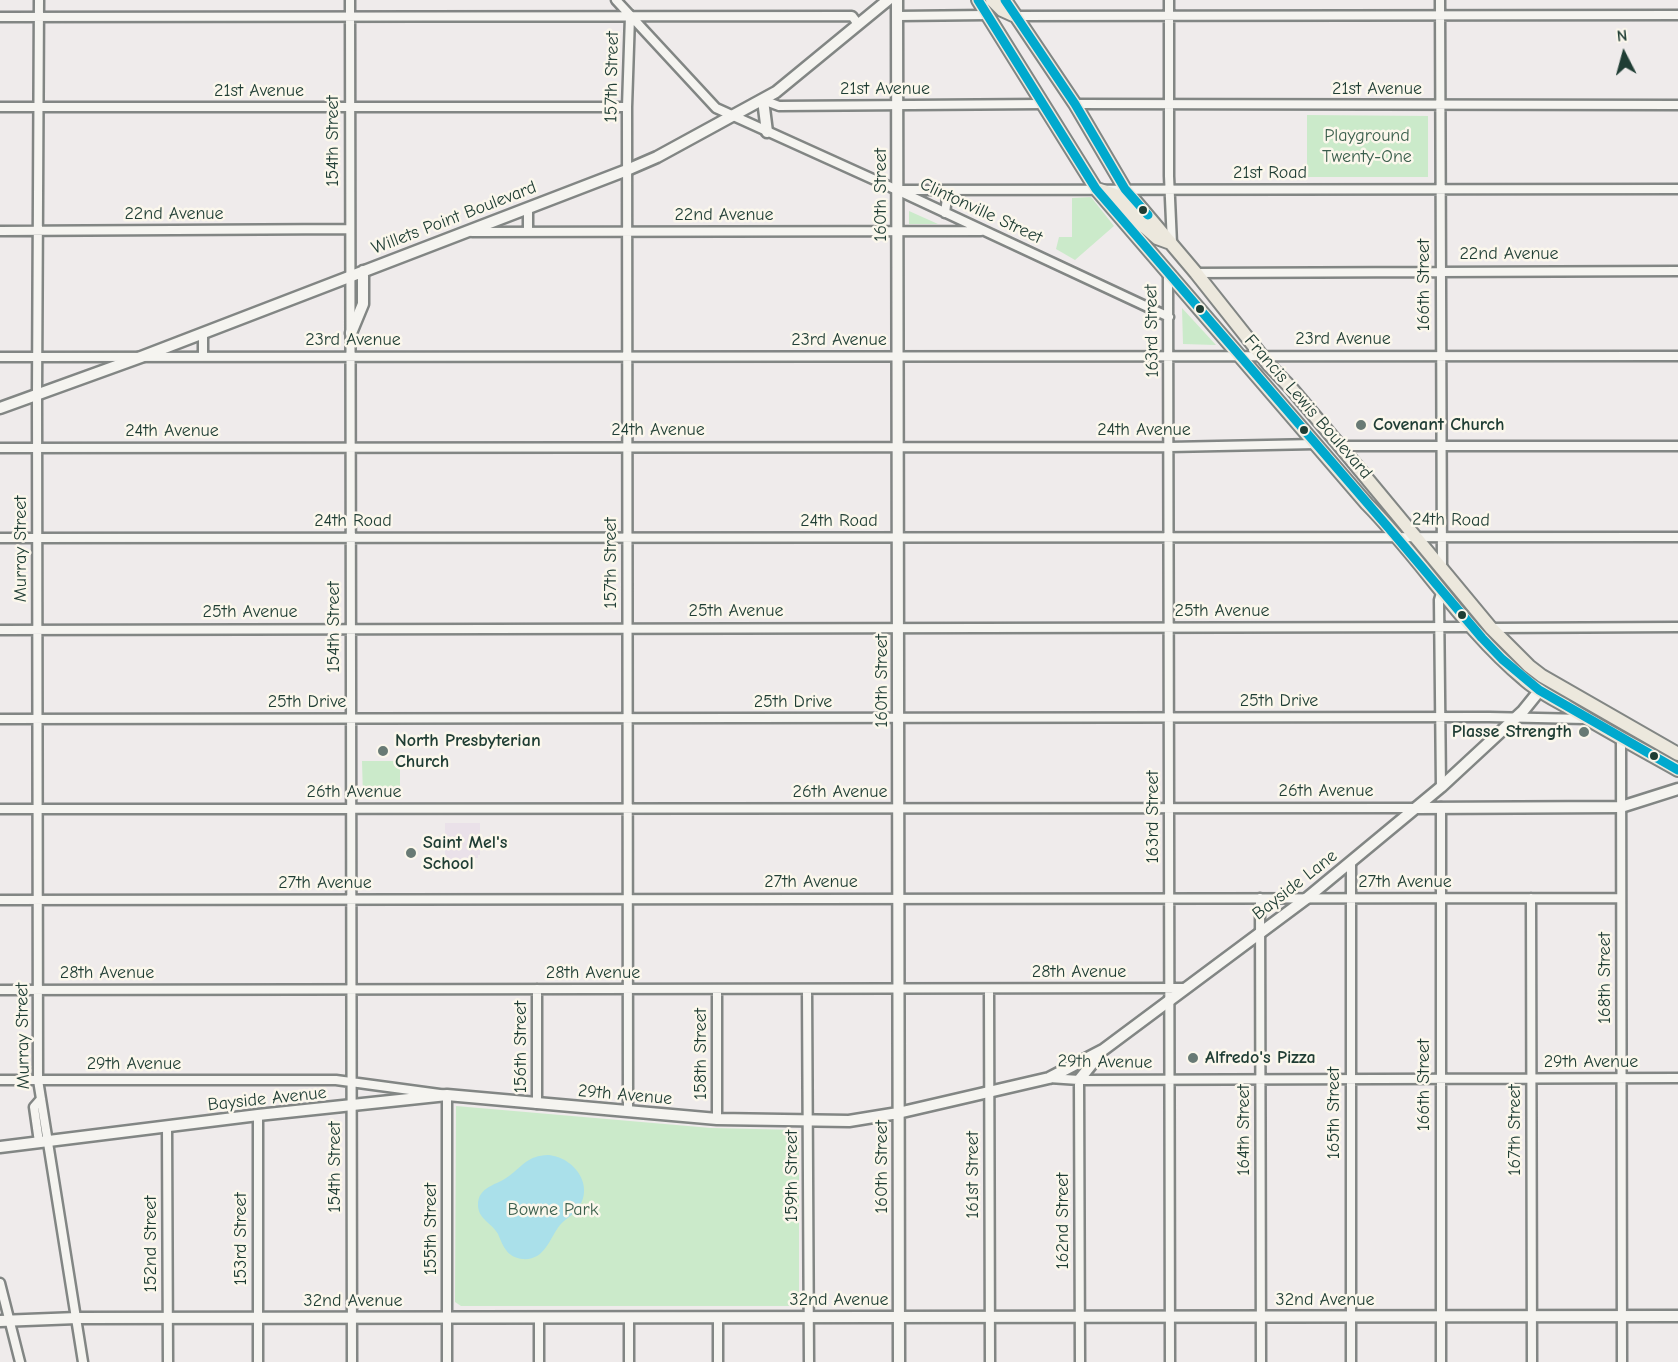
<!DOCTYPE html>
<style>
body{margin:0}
#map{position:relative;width:1678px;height:1362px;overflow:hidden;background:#efebeb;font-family:"Comic Neue",sans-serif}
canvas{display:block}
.north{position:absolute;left:1594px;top:24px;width:60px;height:60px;-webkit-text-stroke:4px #fbf7ec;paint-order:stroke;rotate:354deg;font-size:16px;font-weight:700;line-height:24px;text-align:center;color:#1f3d34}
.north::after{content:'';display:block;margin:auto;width:21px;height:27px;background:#1f3d34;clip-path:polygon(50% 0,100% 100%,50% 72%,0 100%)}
</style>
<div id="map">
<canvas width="1678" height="1362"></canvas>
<div class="north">N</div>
</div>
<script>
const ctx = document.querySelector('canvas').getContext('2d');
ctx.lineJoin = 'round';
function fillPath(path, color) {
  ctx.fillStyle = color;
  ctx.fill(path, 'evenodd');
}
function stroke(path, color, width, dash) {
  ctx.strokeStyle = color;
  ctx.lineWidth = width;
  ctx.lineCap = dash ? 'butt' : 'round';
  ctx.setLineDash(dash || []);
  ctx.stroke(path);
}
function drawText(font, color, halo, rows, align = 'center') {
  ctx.font = font + ' "Comic Neue",sans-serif';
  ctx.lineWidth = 5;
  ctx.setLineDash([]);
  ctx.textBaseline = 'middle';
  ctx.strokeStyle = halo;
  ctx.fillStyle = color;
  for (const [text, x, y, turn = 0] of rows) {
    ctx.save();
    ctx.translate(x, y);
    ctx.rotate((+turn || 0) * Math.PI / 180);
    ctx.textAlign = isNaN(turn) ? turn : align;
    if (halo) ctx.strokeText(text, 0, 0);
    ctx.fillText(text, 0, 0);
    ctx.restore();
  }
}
fillPath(new Path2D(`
 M 445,823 L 480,823 L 480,855 L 478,855 L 478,858 L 465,858 L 464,863 L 461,863 L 461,869 L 445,869 Z`), '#eae1e9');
fillPath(new Path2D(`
 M 1307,115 L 1428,116 L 1428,177 L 1307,177 Z
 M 1091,197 L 1114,226 L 1075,260 L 1056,249 L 1059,237 L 1072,237 L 1072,198 Z
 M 909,211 L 938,224 L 909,224 Z
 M 1182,308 L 1216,345 L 1183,344 Z
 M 362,761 L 400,761 L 400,797 L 363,797 Z
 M 456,1106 L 711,1128 L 799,1130 L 799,1306 L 461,1306 L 455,1302 Z`), '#cbeaca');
fillPath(new Path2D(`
 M 548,1155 C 574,1157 596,1186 577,1210 C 572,1216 565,1219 560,1225 C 549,1239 545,1261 522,1259 C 507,1257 503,1246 498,1234 C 492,1223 478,1219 478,1205 C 478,1186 498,1185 509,1176 C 524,1165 527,1156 548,1155 Z`), '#aae0ea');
const minor = new Path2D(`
 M 39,0 L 37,394 L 38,1080 L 83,1362
 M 350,0 L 352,1362
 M 616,0 L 716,108 L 897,190 L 1169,317
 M 1169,0 L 1169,176 L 1172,244
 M 1440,0 L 1442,570
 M 898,16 L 987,15
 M 1014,16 L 1678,15
 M 0,17 L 852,16 L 858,24
 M 763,100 L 779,106 L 1044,104
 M 1075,104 L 1678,105
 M 0,107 L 627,107
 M 897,190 L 1678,189
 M 528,208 L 528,232
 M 945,213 L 948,190
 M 0,231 L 349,229
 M 472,232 L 981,231
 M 1168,273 L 1170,1362
 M 1196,273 L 1678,271
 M 203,333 L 203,357
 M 0,357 L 1678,356
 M 1340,446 L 1678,446
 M 0,448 L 1169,447 L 1316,444
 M 0,538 L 1678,537
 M 1491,628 L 1678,627
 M 0,630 L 1472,627
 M 0,719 L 1489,717 L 1586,719
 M 1621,738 L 1622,1362
 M 1441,787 L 1439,600 L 1442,590
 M 1441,807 L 1441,1362
 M 0,809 L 1417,808
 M 1260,898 L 1261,1362
 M 1531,898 L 1532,1362
 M 0,900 L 1621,898
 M 717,989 L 717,1119
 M 807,989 L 809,1362
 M 989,989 L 990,1362
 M 0,990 L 1186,988
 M 1049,1078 L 1079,1080 L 1678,1078
 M 0,1080 L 336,1080 L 447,1095 L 447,1362
 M 1079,1080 L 1080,1362
 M 537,1104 L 537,989
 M 628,1111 L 627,107 L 630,16
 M 258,1115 L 258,1362
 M 167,1126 L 168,1362
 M 39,1142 L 34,1107 L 41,1099
 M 0,1283 L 20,1362
 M 539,1317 L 539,1362
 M 629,1317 L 629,1362
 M 718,1317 L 718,1362
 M 1351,1362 L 1351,863`);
const tertiary = new Path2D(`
 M 897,0 L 899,1362
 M 763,100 L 767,132
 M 351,333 L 363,304 L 363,271
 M 0,408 L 141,357 L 627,170 L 657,157 L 776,92 L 888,0
 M 1417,808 L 1621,807 L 1678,789
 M 1079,1080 L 1099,1055
 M 0,1147 L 258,1115 L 447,1095 L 717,1119 L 849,1121 L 898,1113 L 1049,1078 L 1103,1050 L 1307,898 L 1441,787 L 1523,711 L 1540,690
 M 0,1321 L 77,1318 L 1678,1316`);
const primary = new Path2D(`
 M 978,0 L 1096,189 L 1367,504 C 1422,560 1464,629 1524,679 C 1536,690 1552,698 1566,706 C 1603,729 1641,749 1678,770
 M 992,0 L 1002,10 L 1013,15
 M 1005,0 L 1075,104 L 1125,189 L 1196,273 L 1269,365 L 1291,388 L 1340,446 L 1491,628 L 1529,666 L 1542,676 L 1678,754
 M 1097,189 L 1115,195 L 1139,222 L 1157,238 L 1168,242`);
stroke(minor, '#828684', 13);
stroke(tertiary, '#828684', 15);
stroke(primary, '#828684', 16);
stroke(minor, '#f5f4f0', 8);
stroke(tertiary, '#f5f4f0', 10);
stroke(primary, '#ece8dd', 12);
stroke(new Path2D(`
 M 978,0 L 1096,189 L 1387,526 L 1482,638 L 1502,659 L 1539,690 L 1678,770
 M 1005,0 L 1075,104 L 1125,189 L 1148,215`), '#00a9ce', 9);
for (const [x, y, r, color] of [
 [1143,210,5,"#1f3d34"],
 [1200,309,5,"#1f3d34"],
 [1361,425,6,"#687a74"],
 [1304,430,5,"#1f3d34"],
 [1462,615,5,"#1f3d34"],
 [1584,732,6,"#687a74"],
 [383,751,6,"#687a74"],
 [1654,756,5,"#1f3d34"],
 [411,853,6,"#687a74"],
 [1193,1058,6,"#687a74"]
]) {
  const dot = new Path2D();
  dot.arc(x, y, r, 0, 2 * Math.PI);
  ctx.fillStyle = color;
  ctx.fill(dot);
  stroke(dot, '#fbf7ec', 2);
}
drawText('18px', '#1f3d34', '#fbf7ec', [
 ["157th Street",612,77,-89],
 ["21st Avenue",885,89],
 ["21st Avenue",1377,89],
 ["21st Avenue",259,91],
 ["154th Street",333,141,-90],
 ["21st Road",1270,173],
 ["160th Street",881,195,-90],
 ["Clintonville Street",981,211,25],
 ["22nd Avenue",174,214],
 ["22nd Avenue",724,215],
 ["Willets Point Boulevard",454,218,-21],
 ["22nd Avenue",1509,254],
 ["166th Street",1424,285,-90],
 ["163rd Street",1152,331,-91],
 ["23rd Avenue",1343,339],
 ["23rd Avenue",353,340],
 ["23rd Avenue",839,340],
 ["Francis Lewis Boulevard",1308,407,49],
 ["24th Avenue",658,430],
 ["24th Avenue",1144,430],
 ["24th Avenue",172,431],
 ["24th Road",1451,520,1],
 ["24th Road",353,521],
 ["24th Road",839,521],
 ["Murray Street",21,549,-90],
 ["157th Street",611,563,-90],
 ["25th Avenue",736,611],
 ["25th Avenue",1222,611],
 ["25th Avenue",250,612],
 ["154th Street",334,627,-90],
 ["160th Street",882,681,-90],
 ["25th Drive",1279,701],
 ["25th Drive",307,702],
 ["25th Drive",793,702],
 ["26th Avenue",1326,791],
 ["26th Avenue",354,792],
 ["26th Avenue",840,792],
 ["163rd Street",1153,817,-90],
 ["27th Avenue",811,882],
 ["27th Avenue",1405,882],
 ["27th Avenue",325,883],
 ["Bayside Lane",1295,885,-38],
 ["28th Avenue",1079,972],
 ["28th Avenue",107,973],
 ["28th Avenue",593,973],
 ["168th Street",1605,978,-90],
 ["Murray Street",23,1036,-91],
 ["156th Street",521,1047,-90],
 ["158th Street",701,1054,-90],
 ["29th Avenue",1105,1062,1],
 ["29th Avenue",1591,1062],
 ["29th Avenue",134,1064],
 ["166th Street",1424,1085,-90],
 ["29th Avenue",625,1095,5],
 ["Bayside Avenue",267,1099,-6],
 ["165th Street",1334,1113,-90],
 ["164th Street",1244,1130,-90],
 ["167th Street",1515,1130,-90],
 ["154th Street",335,1167,-90],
 ["160th Street",882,1167,-90],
 ["161st Street",973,1175,-90],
 ["159th Street",792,1176,-90],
 ["162nd Street",1063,1221,-90],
 ["155th Street",431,1229,-90],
 ["153rd Street",241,1239,-90],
 ["152nd Street",151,1244,-90],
 ["32nd Avenue",839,1300],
 ["32nd Avenue",1325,1300],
 ["32nd Avenue",353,1301]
]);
drawText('18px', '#3b5f4d', '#fbf7ec', [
 ["Playground",1367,136],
 ["Twenty-One",1367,157],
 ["Bowne Park",553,1210]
]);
drawText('bold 18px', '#1f3d34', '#fbf7ec', [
 ["Covenant Church",1373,425],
 ["Plasse Strength",1572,732,"right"],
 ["North Presbyterian",395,741],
 ["Church",395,762],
 ["Saint Mel's",423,843],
 ["School",423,864],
 ["Alfredo's Pizza",1205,1058]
], 'left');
</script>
